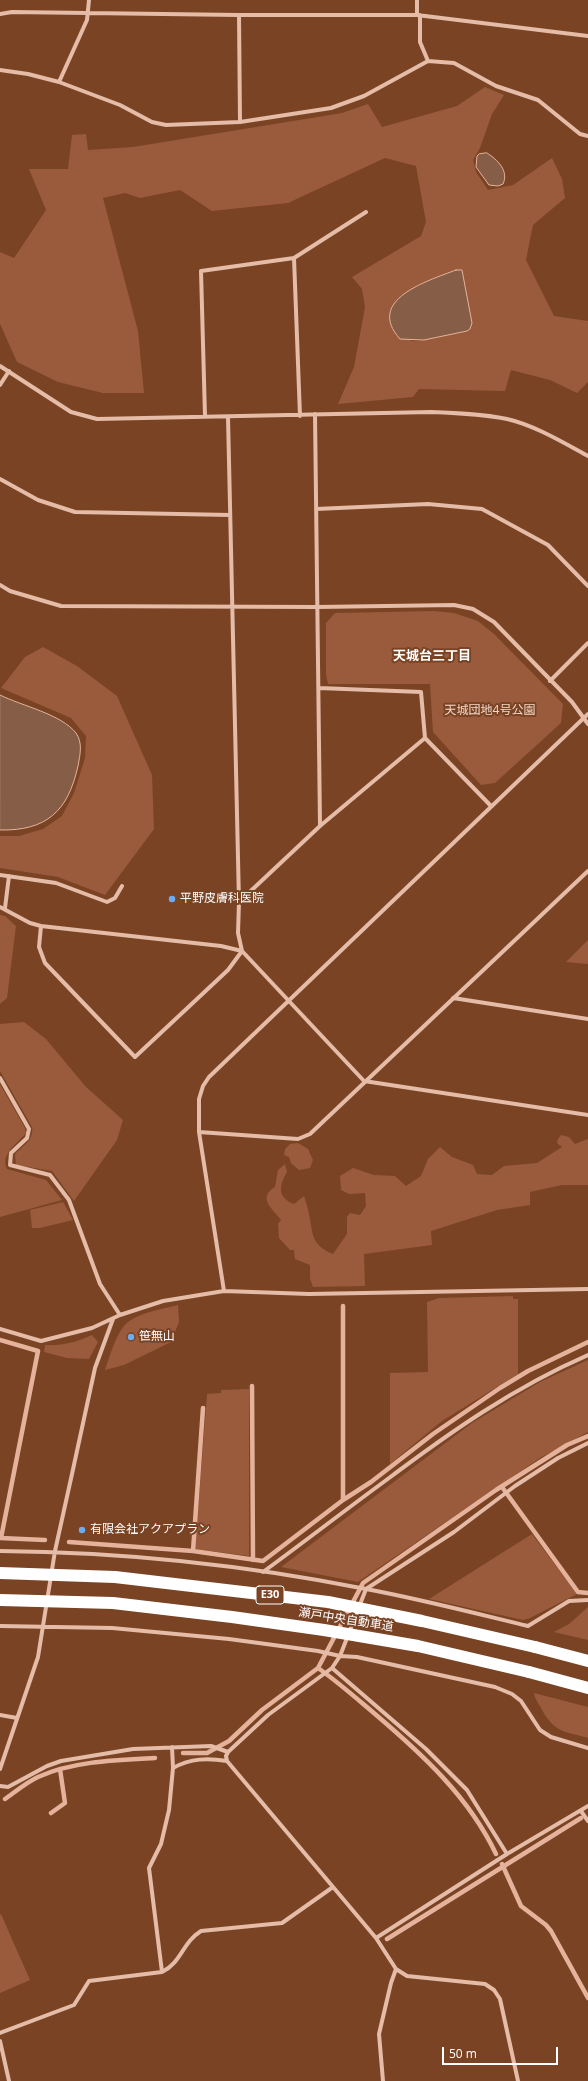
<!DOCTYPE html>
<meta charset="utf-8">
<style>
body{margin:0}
#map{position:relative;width:588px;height:2081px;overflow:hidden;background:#7a4324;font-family:"Open Sans",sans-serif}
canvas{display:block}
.scale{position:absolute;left:442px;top:2047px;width:116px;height:18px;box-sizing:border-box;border:2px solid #fff;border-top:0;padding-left:5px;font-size:12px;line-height:14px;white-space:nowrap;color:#fff;-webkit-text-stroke:3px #7a4324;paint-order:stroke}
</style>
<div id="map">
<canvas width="588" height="2081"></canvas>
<div class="scale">50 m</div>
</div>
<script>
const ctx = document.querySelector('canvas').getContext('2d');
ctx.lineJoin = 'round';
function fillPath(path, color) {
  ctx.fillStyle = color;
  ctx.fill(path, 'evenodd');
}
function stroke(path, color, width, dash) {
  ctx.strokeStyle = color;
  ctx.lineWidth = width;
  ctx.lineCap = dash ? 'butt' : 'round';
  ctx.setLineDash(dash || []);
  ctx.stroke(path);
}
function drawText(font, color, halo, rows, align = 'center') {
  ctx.font = font + ' "Open Sans","Noto Sans JP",sans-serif';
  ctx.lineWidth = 4;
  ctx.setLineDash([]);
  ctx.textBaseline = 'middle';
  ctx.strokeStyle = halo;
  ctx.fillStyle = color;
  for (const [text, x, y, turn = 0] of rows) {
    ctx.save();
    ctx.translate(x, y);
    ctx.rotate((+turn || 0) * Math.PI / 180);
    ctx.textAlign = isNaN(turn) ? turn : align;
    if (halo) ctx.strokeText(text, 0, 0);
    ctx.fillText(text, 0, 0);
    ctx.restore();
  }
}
fillPath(new Path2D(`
 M 485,87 L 504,95 L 492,114 L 480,148 L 473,160 L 476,172 L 488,190 L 513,185 L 552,158 L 562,179 L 565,198 L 533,225 L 526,260 L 554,316 L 588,321 L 588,382 L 577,393 L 550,380 L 511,370 L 505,391 L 419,389 L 413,397 L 338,404 L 354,367 L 365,307 L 362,289 L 352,277 L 421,236 L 426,222 L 416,166 L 385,158 L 288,203 L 212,211 L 180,190 L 140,198 L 125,193 L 103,198 L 138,331 L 144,393 L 103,393 L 58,382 L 17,362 L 0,324 L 0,252 L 14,258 L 46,210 L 29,169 L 68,169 L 72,135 L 86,134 L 88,150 L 133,147 L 342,113 L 368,104 L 382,127 L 457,106 ZM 462,270 L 472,323 L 470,329 L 467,331 L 424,340 L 411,341 Z
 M 434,611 L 454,613 L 478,621 L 494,634 L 563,704 L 561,723 L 495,783 L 481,785 L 433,732 L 430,684 L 328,684 L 326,674 L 326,623 L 335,613 Z
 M 43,647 L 77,666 L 117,696 L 152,775 L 154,829 L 105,895 L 58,877 L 0,868 L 0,836 L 19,836 L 43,829 L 62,816 L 74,793 L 85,758 L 86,736 L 71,718 L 1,688 L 25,657 Z
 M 0,915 L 5,916 L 16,926 L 7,998 L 0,1004 Z
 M 588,940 L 588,964 L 566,962 Z
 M 24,1022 L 46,1039 L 86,1087 L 123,1120 L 117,1140 L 74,1201 L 52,1171 L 16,1165 L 15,1154 C 23,1146 34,1140 32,1127 L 0,1071 L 0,1024 Z
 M 0,1084 L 25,1128 L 26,1133 C 17,1144 0,1154 7,1169 L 46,1180 L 62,1200 L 0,1217 Z
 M 561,1135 L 569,1137 L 575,1144 L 588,1139 L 588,1185 L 562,1185 L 530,1192 L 530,1205 L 497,1210 L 431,1231 L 432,1245 L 364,1254 L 365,1286 L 313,1287 L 310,1279 L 310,1265 L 295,1259 L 294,1250 L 290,1250 L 279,1238 L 278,1224 L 281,1220 C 274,1210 256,1198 275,1187 L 278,1170 L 285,1164 L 287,1172 C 278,1187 278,1198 294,1204 L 304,1196 C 306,1202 308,1208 309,1214 C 313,1234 311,1245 333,1254 L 347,1234 L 347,1217 L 350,1213 L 360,1215 L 366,1206 L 365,1193 L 349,1194 L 341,1190 L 340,1176 L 353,1168 L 374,1175 L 395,1176 L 406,1186 L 421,1176 L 428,1159 L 440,1147 L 452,1157 L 473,1165 L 477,1174 L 492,1175 L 504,1166 L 537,1163 L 562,1147 L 557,1143 L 558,1139 Z
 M 298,1143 L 308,1149 L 313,1160 L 310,1168 L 299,1170 L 291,1163 L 289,1157 L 284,1155 L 285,1149 L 290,1144 Z
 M 63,1202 L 73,1220 L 40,1228 L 32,1228 L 30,1210 Z
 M 513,1296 L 513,1299 L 518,1299 L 518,1374 L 442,1421 L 390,1464 L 390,1373 L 428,1372 L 427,1302 L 439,1298 Z
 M 178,1305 L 179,1322 L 171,1342 L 124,1365 L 105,1370 C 110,1356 116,1332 128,1322 C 141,1312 163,1309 178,1305 Z
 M 92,1335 L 98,1342 L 89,1359 L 67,1358 L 44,1352 L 45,1345 C 62,1346 77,1342 92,1335 Z
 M 588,1360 L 588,1432 L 540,1458 L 358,1582 L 281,1567 L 472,1423 L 540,1382 Z
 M 249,1389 L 249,1556 L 195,1549 L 207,1394 L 221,1393 L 221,1390 Z
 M 532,1534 L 577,1594 L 530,1618 L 523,1620 L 429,1599 Z
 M 588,1607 L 588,1640 L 554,1632 L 569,1624 Z
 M 534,1693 L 588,1707 L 588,1738 C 564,1731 555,1733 542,1710 C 539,1703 535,1700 534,1693 Z
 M 1,1914 L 30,1980 L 0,1993 L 0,1915 Z`), '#995b3b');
const water = new Path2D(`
 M 487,153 C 498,160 509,171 503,184 L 498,186 L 489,185 L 476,167 L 477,156 L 479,154 Z
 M 456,270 L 462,270 L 472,323 L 470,329 L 467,331 L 424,340 L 400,339 C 365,300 427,281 456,270 Z
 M 0,695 C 22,706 61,714 76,733 C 83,743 80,755 78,766 C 68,811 47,831 0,830 Z`);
fillPath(water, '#865e47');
stroke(water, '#e5b39b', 1);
stroke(new Path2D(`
 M 343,1306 L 343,1500
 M 0,1340 L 38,1351 L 1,1538
 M 252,1386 L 253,1560
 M 502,1487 L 578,1592 L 588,1593
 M 0,1538 L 45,1540
 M 69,1542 L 193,1551 L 263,1561 L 343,1500 L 371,1482 L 433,1434 L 500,1388 L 528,1371 L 588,1342
 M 193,1551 L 203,1408
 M 318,1668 C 338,1682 356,1698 375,1714 C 422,1754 469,1797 496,1854
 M 183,1753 L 207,1753 L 229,1741 L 262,1710 L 318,1668 L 363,1583 L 496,1490 L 567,1445 L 588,1436
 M 5,1799 C 15,1792 27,1782 38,1777 C 73,1761 117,1760 155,1758
 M 51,1813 L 65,1803 L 60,1769
 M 502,1864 L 521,1906 L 546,1925 L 551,1931 L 588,1998
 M 387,1939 L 581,1818`), '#e5b39b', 4.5);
stroke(new Path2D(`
 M 0,14 L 12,12 L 239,15 L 417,15 L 588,36
 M 239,15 L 240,122
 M 417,15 L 417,0
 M 420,15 L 420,42 L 428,61
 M 0,70 L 28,74 L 59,82 L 120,105 L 152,122 L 166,125 L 240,122 L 331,108 L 364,96 L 428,61 L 454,63 L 496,86 L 538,100 L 580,134 L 588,136
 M 59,82 L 87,20 L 89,0
 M 294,258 L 366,212
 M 0,366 L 71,412 L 97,419 L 431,412 C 457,413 483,414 507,419 C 534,425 564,443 588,456
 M 0,385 L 9,371
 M 315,414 L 320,826
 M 205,416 L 201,271 L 294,258 L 300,416
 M 228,417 L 239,902 L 238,933 L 242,951 L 364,1081 L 588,1115
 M 0,479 L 38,500 L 75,512 L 230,515
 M 316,509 L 428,504 L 482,509 L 548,545 L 588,586
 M 0,585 L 10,591 L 61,606 L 317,607 L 454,605 L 473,609 L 494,622 L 572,702 L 588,724
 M 550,681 L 588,643
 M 319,688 L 421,692 L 425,738 L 491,806
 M 0,875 L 56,883 L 107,902 L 115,898 L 122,886
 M 239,902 L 320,826 L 425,738
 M 0,907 L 30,923 L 41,926 L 221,946 L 242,951 L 228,970 L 135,1057 L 45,963 L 39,947 L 41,926
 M 5,908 L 9,876
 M 453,998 L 588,1019
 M 0,1078 L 29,1129 L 27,1138 L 11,1153 L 10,1165 L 50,1175 L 69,1200 L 100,1284 L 120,1315
 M 199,1132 L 298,1139 L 310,1134 L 588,871
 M 224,1291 L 199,1132 L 199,1099 L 203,1086 L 209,1077 L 588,714
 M 0,1329 L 41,1341 L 92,1328 L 120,1315 L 163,1301 L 224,1291 L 309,1294 L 588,1289
 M 0,1551 C 123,1552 245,1565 366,1589 C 420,1599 474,1613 528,1626 L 569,1601 L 588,1600
 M 263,1572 C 304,1542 344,1511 385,1481 C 449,1433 514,1387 588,1355
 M 0,1626 L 112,1628 L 229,1639 L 318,1651 L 340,1656 L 357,1657 L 495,1687 L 512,1694 L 521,1701 L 540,1730 L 551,1737 L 588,1748
 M 0,1715 L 17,1718
 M 228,1752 L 268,1715 L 332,1668
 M 173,1768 C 191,1758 208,1758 227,1761
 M 0,1769 L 38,1657 L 55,1551 L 72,1474 L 95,1368 L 113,1319
 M 0,1786 L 8,1787 L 47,1766 L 61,1761 L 133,1749 L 211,1746 L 228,1752 L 226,1756 L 227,1761 L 376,1938 L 396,1969 L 407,1976 L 485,1984 L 494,1990 L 500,1999 L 518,2081
 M 581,1811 L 588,1821
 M 507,1854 L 467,1790 L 426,1749 L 332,1668 L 340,1656 L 366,1589 L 454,1532 L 515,1486 L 558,1458 L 588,1443
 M 376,1938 L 507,1854 L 588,1806
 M 162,1972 L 149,1868 L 161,1844 L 169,1810 L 173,1768 L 172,1747
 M 0,2033 L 74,2005 L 89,1981 L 162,1972 C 182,1962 182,1943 201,1931 L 282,1923 L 333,1887
 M 0,2041 L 9,2081
 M 383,2081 L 379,2034 L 391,1983 L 396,1969`), '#e4bca7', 4);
stroke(new Path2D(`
 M 535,1647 L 588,1661
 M 529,1672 L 588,1688`), '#fff', 12);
stroke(new Path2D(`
 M 0,1573 L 115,1577 L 328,1602 L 422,1621 L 535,1647
 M 0,1600 L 113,1603 L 232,1617 L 324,1630 L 418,1646 L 529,1672`), '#fff', 12);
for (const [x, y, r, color] of [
 [172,899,4,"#6bacee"],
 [131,1337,4,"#6bacee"],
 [82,1530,4,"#6bacee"]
]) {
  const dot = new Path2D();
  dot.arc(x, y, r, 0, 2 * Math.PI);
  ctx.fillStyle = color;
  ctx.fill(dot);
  stroke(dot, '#7a4324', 1.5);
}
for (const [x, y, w] of [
 [270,1595,28]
]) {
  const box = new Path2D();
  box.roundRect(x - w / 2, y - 9, w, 18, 3);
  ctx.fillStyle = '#7a4324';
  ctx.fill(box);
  stroke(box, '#fff', 1);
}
drawText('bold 11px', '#fff', null, [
 ["E30",270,1595]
]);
drawText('12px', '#f3d8ca', '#7a4324', [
 ["天城団地4号公園",490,711]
]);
drawText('12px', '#fff', '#7a4324', [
 ["平野皮膚科医院",180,899],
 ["笹無山",139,1337],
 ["有限会社アクアプラン",90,1530]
], 'left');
drawText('12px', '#fff', '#7a4324', [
 ["瀬戸中央自動車道",346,1620,9]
]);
drawText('bold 13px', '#fff', '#7a4324', [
 ["天城台三丁目",432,656]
]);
</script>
